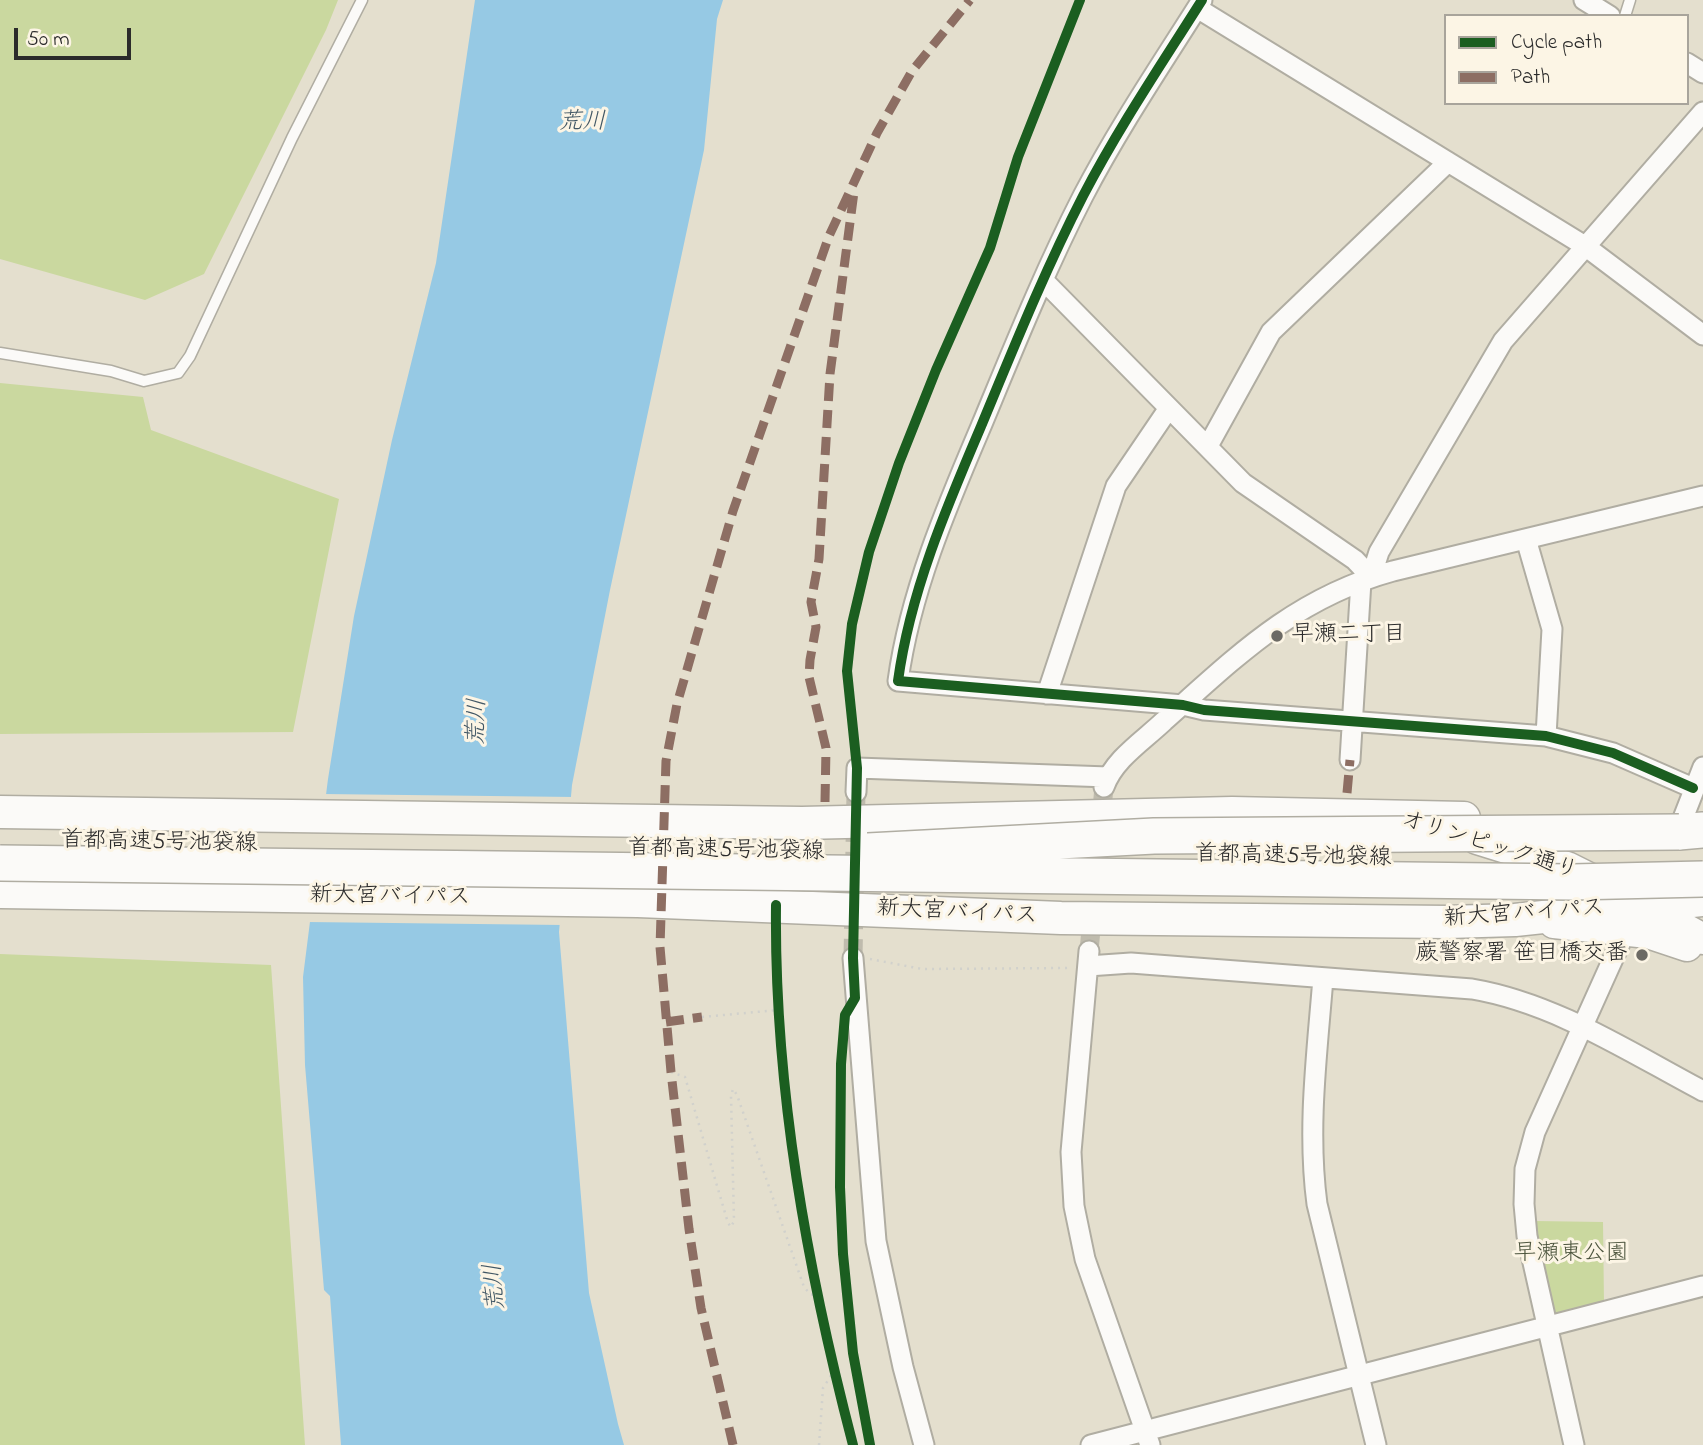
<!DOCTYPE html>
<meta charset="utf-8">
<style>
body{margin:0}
#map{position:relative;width:1703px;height:1445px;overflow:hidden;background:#e4dfce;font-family:"Indie Flower",sans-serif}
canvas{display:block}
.legend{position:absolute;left:1444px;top:14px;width:245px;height:91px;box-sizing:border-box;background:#fcf5e5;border:2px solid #a8a49b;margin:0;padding:9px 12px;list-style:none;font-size:21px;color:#2b2b2b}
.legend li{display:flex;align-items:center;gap:14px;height:35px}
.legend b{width:35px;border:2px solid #a8a49b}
.scale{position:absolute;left:14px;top:28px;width:117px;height:32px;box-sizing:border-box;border:4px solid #2b2b2b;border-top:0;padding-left:9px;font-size:21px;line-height:24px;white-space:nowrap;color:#2b2b2b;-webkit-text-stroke:5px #fcf5e5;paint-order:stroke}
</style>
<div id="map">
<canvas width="1703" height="1445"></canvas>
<ul class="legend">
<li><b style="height:9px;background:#1b5e20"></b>Cycle path</li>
<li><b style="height:9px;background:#8d6e63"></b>Path</li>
</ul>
<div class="scale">50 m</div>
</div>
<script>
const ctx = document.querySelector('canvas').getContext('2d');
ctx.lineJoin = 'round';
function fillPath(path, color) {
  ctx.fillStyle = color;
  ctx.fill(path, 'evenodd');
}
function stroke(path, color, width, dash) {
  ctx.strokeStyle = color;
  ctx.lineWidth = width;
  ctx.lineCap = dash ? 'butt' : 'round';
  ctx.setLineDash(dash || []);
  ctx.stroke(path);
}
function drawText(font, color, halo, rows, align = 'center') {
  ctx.font = font + ' "Indie Flower","Klee One",sans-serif';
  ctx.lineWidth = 6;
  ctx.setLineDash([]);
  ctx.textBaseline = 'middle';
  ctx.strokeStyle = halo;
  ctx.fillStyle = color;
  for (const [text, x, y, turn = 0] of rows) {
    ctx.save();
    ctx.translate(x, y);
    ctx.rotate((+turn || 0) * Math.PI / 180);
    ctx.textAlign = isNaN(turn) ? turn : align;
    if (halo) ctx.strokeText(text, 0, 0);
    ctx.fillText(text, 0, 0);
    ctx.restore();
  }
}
fillPath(new Path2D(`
 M 0,0 L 338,0 L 326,30 L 204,274 L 145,300 L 0,259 Z
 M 0,383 L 143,397 L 151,430 L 339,499 L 293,732 L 0,734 Z
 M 0,954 L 271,965 L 305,1445 L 0,1445 Z
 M 1535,1221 L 1603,1222 L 1604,1304 L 1552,1317 L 1535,1238 Z`), '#cad89f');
fillPath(new Path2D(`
 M 475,0 L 723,0 L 717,19 L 704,150 L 610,590 L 572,785 L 559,932 L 589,1293 L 618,1424 L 624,1445 L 341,1445 L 330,1296 L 324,1290 L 305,1065 L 303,977 L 328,779 L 354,616 L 392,440 L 436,263 Z`), '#96c9e4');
fillPath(new Path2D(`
 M 323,794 L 574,797 L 563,925 L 307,922 Z`), '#e4dfce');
stroke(new Path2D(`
 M 1089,951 L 1104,787
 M 853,958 L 856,792`), '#bfbbad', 19, [19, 10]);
const service = new Path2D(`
 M 1625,16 L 1630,0
 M 0,353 L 111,371 L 144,381 L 178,373 L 190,356 L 292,138 L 362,0`);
const minor = new Path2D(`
 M 1202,0 C 1161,65 1119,127 1083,196 C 1045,270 1014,347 982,424 C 947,506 910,592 898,681 L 1183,705 L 1204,710 L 1546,736 L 1613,753 L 1693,788
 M 1584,0 L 1610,16
 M 1197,8 L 1585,246 L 1703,335
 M 1687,63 L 1703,73
 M 1043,280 L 1243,483 L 1355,560 L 1371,577
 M 1208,446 L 1271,332 L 1447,163
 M 1526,539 L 1552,629 L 1546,736
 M 1371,577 L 1379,552 L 1503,341 L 1703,112
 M 1047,694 L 1116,486 L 1169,408
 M 1350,760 L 1361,581
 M 1104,787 C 1114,759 1143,741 1164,721 C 1238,655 1295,598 1393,571 L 1703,496
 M 856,792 L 857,768 L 1108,777
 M 1680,826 L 1703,767
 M 1089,951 L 1071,1152 L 1074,1206 L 1085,1259 L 1150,1445
 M 853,958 L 876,1241 L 903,1367 L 924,1445
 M 1088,966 L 1131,963 L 1472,989 C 1555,1003 1629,1052 1703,1091
 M 1323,978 C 1317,1054 1307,1129 1317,1204 L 1376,1445
 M 1091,1445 L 1703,1286
 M 1574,1445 L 1527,1236 L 1524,1204 L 1525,1169 L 1535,1132 L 1626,930`);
const primary = new Path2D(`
 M 1477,839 L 1567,867 L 1595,881
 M 1633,900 L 1703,939
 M 1554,923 L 1648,933 L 1687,946`);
const trunk = new Path2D(`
 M 0,812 L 802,823 L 1232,813 L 1464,818
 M 0,892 L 638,901 L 1061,918 L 1448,922 L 1515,920 L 1703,900`);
const motorway = new Path2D(`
 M 1679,832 L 1703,830`);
stroke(service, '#b0ada2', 13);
stroke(minor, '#b0ada2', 23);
stroke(primary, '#b0ada2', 33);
stroke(trunk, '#b0ada2', 35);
stroke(motorway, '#b0ada2', 38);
stroke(new Path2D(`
 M 870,959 L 922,969 L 1069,968
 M 702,1017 L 778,1010
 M 671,1072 L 685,1077 L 728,1223 L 731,1227 L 734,1221 L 731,1096 L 733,1089 L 737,1095 L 804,1287 L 810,1294 L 818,1296
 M 819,1445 L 823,1388 L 834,1371`), '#d1d1cc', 2.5, [2, 5]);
stroke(service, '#fbfaf8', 10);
stroke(minor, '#fbfaf8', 19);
stroke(primary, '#fbfaf8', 30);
stroke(trunk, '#fbfaf8', 32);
stroke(motorway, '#fbfaf8', 35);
const motorwayBridge = new Path2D(`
 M 868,851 L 1154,836 L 1679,832
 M 0,863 L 1572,882 L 1703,879`);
stroke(motorwayBridge, '#b0ada2', 38, []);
stroke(motorwayBridge, '#fbfaf8', 35);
stroke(new Path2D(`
 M 1347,793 L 1350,760
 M 825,802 L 826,748 L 809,677 L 810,660 L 816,627 L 811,602 L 819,559 L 830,374 L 854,192
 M 666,1022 L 702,1017
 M 733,1445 L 701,1308 L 689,1229 L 671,1072 L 660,947 L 666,761 L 677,704 L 733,511 L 829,236 L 877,133 L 912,71 L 970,0`), '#8d6e63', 9, [18, 9]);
stroke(new Path2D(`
 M 1202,0 C 1161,65 1119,127 1083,196 C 1045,270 1014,347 982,424 C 947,506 910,592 898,681 L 1183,705 L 1204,710 L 1546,736 L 1613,753 L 1693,788
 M 776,905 C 774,1088 807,1269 853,1445
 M 870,1445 L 853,1353 L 843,1254 L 840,1187 L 841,1064 L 845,1015 L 855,998 L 853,958 L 857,768 L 847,671 L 852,624 L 869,552 L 899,463 L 936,370 L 990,248 L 1018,157 L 1080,0`), '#1b5e20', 10);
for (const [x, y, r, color] of [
 [1277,636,7,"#6c6a64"],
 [1642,955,7,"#6c6a64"]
]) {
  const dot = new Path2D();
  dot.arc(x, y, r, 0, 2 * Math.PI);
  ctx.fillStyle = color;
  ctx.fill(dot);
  stroke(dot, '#fcf5e5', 2.5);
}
drawText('23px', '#2b2b2b', '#fcf5e5', [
 ["早瀬二丁目",1291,636],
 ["蕨警察署 笹目橋交番",1628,955,"right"]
], 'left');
drawText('23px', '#2b2b2b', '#fcf5e5', [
 ["首都高速5号池袋線",159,844,1],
 ["オリンピック通り",1489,847,17],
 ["首都高速5号池袋線",726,852,1],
 ["首都高速5号池袋線",1293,858,1],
 ["新大宮バイパス",390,898,1],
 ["新大宮バイパス",957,914,3],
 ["新大宮バイパス",1524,915,-4]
]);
drawText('23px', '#4d553e', '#fcf5e5', [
 ["早瀬東公園",1571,1255]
]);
drawText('italic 24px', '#415765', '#fcf5e5', [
 ["荒川",582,124],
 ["荒川",479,722,-88],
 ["荒川",497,1287,-95]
]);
</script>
